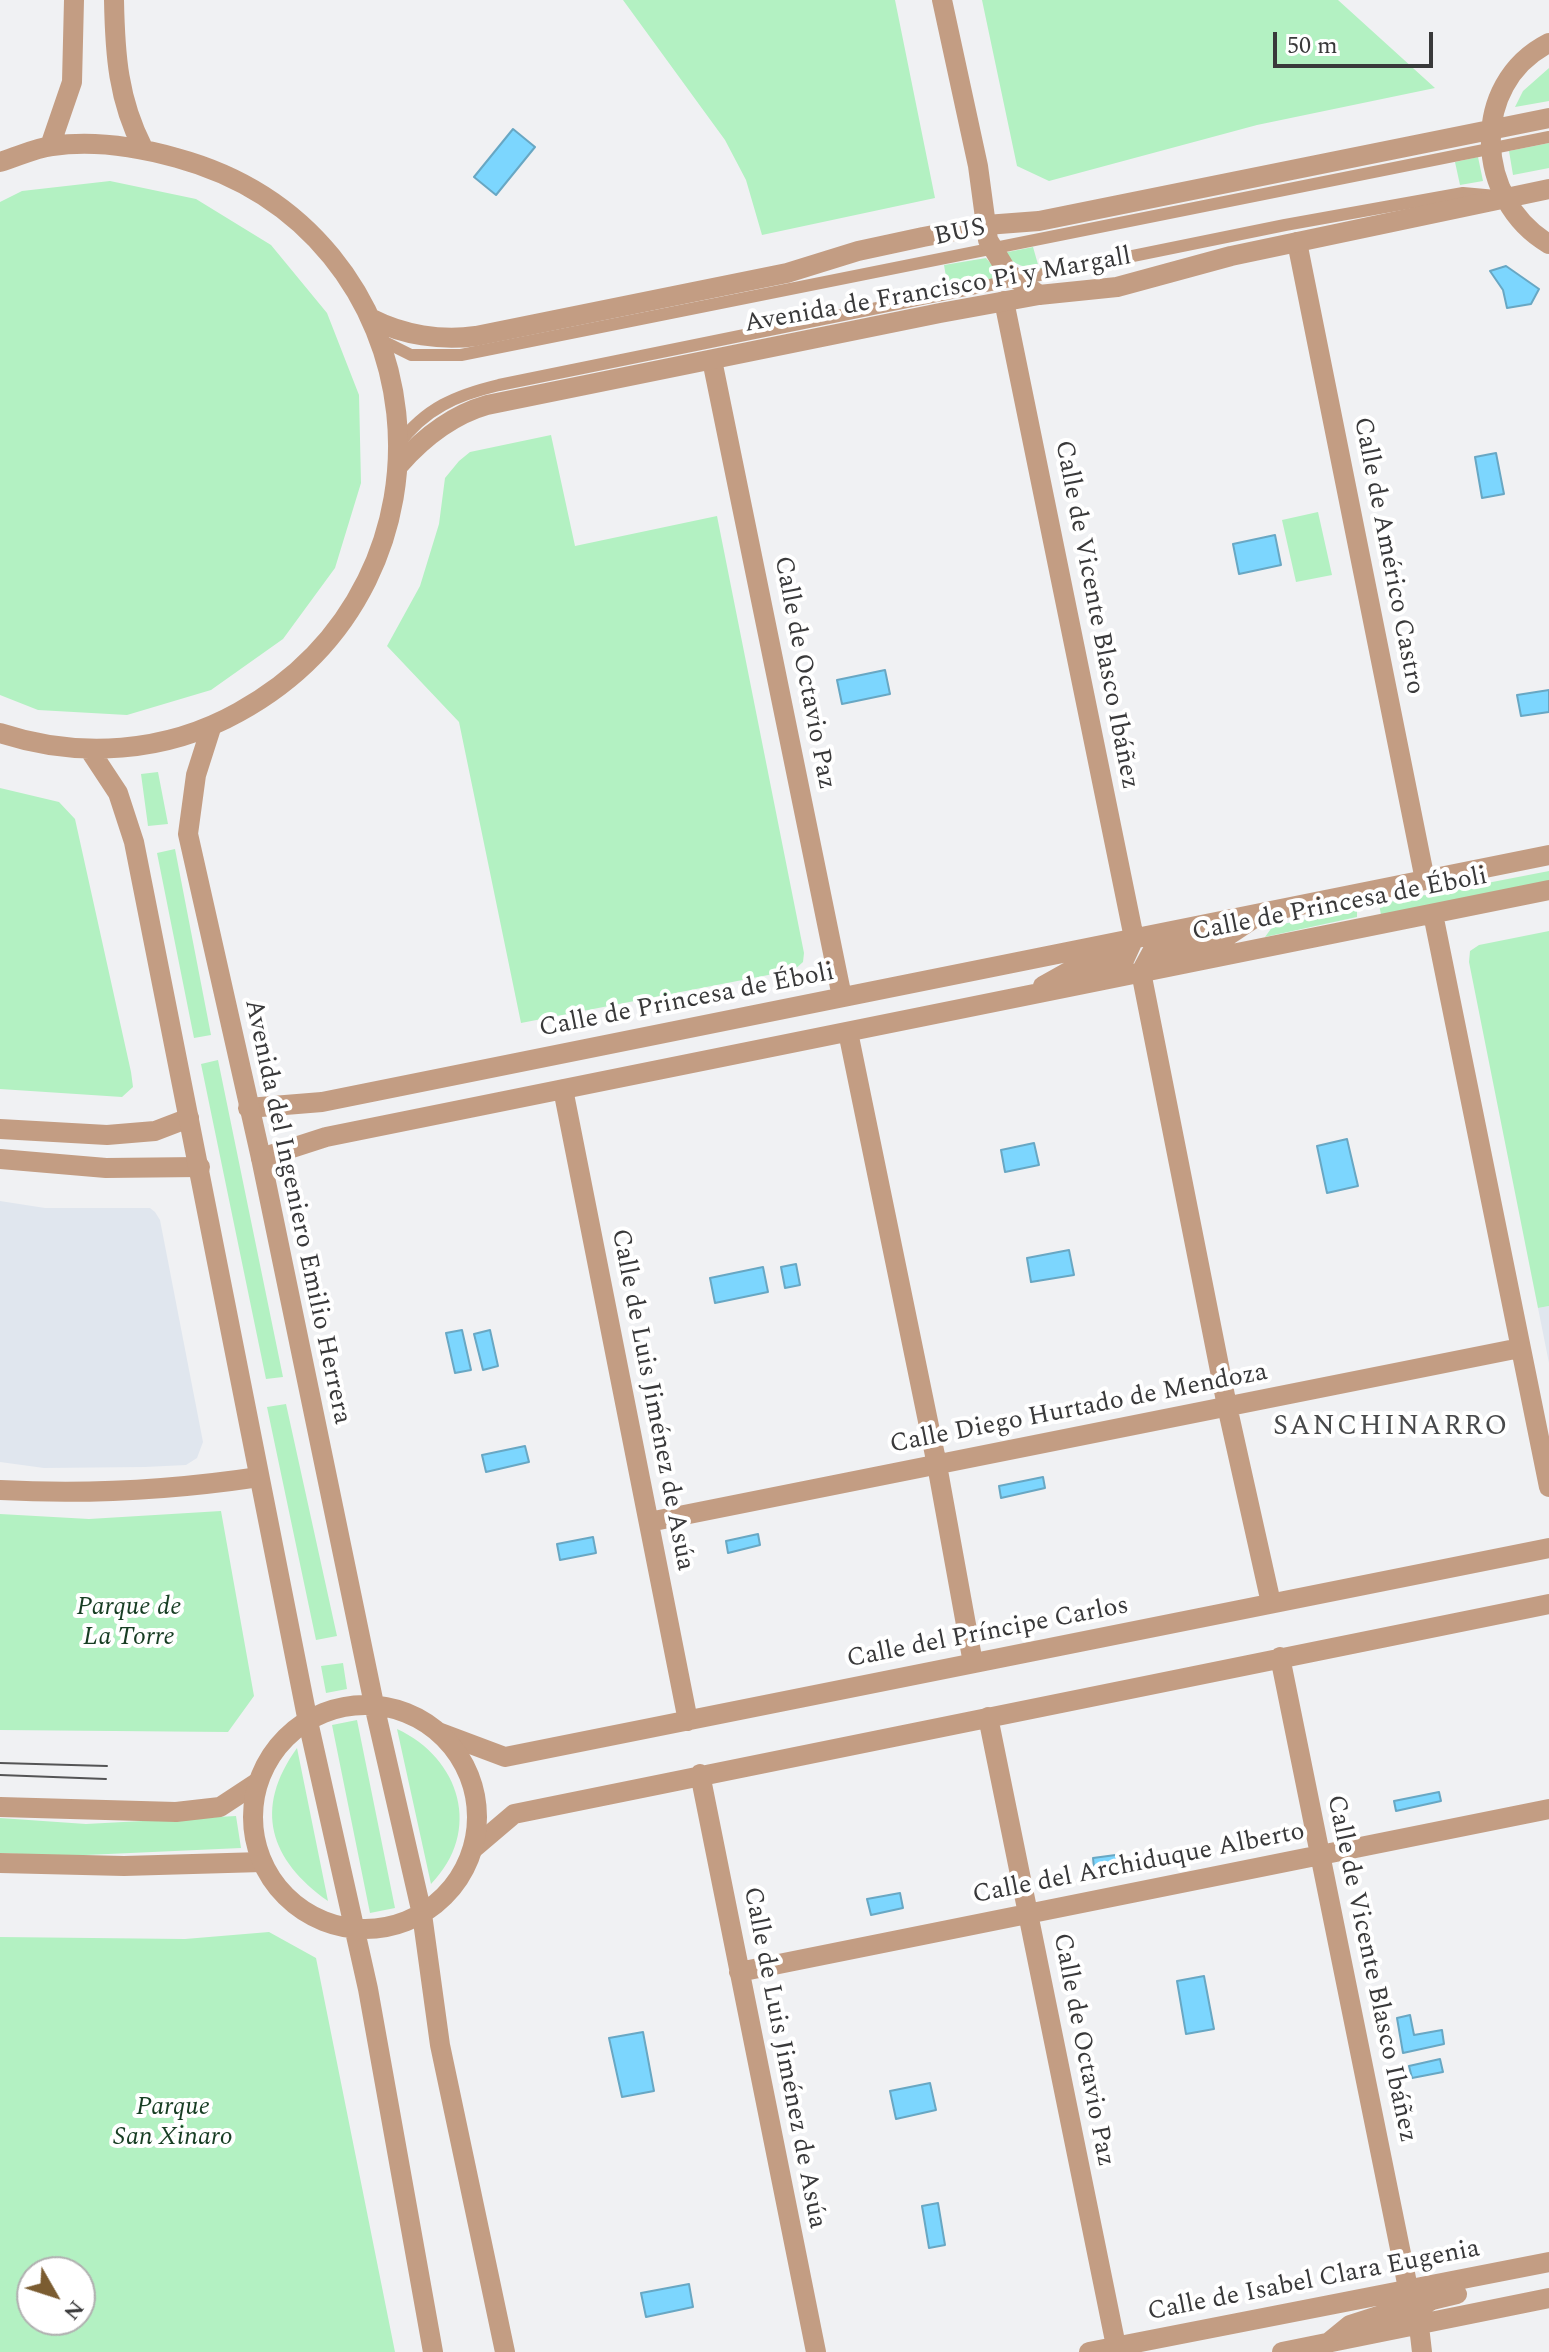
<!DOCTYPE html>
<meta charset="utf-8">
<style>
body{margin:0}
#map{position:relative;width:1549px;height:2352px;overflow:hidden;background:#f0f1f3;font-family:Spectral,serif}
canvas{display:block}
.north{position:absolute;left:16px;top:2256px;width:80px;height:80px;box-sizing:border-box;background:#fff;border:2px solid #b0b0b0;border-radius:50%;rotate:129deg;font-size:22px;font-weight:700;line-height:32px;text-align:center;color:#39393a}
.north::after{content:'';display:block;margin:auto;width:28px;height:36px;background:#7b5c31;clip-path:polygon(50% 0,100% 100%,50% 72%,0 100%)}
.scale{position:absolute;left:1273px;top:32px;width:160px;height:36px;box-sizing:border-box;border:4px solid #39393a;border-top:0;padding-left:10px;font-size:24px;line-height:28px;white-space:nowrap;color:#39393a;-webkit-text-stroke:6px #fff;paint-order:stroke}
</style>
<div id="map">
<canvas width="1549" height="2352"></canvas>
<div class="north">N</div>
<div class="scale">50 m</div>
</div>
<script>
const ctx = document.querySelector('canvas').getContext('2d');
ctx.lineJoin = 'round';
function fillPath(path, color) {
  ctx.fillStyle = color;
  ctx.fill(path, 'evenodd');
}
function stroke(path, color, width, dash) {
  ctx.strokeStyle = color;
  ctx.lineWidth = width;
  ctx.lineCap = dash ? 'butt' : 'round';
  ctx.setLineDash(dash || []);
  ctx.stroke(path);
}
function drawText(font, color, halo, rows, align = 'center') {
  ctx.font = font + ' Spectral,serif';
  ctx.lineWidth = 8;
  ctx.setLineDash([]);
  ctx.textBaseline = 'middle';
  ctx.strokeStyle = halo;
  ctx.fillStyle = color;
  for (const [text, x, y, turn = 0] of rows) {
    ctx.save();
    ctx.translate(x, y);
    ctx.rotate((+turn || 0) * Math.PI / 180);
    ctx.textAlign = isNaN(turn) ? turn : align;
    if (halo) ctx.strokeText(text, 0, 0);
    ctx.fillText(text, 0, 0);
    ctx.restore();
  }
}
fillPath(new Path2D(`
 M 0,1201 L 45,1208 L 150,1208 L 155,1212 L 160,1220 L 203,1442 L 197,1458 L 186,1465 L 145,1467 L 44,1468 L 0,1462 Z
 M 1549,1306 L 1549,1363 L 1538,1308 Z`), '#e0e6ee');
fillPath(new Path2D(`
 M 623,0 L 895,0 L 935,198 L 762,235 L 746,180 L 725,140 Z
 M 982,0 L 1338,0 L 1435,88 L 1257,125 L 1049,181 L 1017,166 Z
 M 1549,68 L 1549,101 L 1515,107 L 1523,91 Z
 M 1549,143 L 1549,168 L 1513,175 L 1509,151 Z
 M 1478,157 L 1483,181 L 1460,185 L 1455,162 Z
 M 110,181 L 196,199 L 271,245 L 327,313 L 359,395 L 361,483 L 335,568 L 283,639 L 211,690 L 127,715 L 38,710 L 0,695 L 0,202 L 22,191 Z
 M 1033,247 L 1039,268 L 1100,257 C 1065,264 1030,282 1003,253 Z
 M 986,258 L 1003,278 L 948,289 L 944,265 Z
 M 551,435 L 575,546 L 717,516 L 804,953 L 803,962 L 794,970 L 521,1023 L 459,722 L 387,646 L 420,586 L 439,524 L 445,478 L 459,461 L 470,452 Z
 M 1318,512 L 1332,575 L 1296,582 L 1282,520 Z
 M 158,772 L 168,824 L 148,826 L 141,774 Z
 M 0,788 L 59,802 L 75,819 L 131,1072 L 133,1087 L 122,1097 L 0,1089 Z
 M 175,849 L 211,1035 L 194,1038 L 157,853 Z
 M 1549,871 L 1549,881 L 1381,915 L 1379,904 Z
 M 1357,909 L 1357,917 L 1265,937 L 1273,926 Z
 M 1549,931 L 1549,1306 L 1538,1308 L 1469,962 L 1470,951 L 1479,945 Z
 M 218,1060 L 283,1377 L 266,1379 L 201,1064 Z
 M 286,1404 L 337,1636 L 316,1640 L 267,1407 Z
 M 221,1511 L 254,1696 L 228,1732 L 0,1730 L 0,1514 L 89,1519 Z
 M 343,1663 L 347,1689 L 326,1693 L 321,1666 Z
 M 357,1720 L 395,1908 L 370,1913 L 332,1725 Z
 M 397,1729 C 460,1758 483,1831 431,1884 Z
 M 297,1748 L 328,1901 C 270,1860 253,1809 297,1748 Z
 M 236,1816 L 241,1848 L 64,1856 L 0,1853 L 0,1818 L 86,1824 Z
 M 269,1932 L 316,1958 L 395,2352 L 0,2352 L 0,1937 L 185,1939 ZM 32,2272 L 80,2272 L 80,2320 L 32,2320 Z`), '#b3f1c2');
const water = new Path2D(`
 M 513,129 L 535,147 L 496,195 L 474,177 Z
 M 1506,266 L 1539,289 L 1531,304 L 1507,308 L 1503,290 L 1490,271 Z
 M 1496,453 L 1504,494 L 1482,498 L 1475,457 Z
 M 1275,535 L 1281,565 L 1239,574 L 1233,544 Z
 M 885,670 L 890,694 L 842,704 L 837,680 Z
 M 1549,690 L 1549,712 L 1521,716 L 1517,695 Z
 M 1347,1139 L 1358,1186 L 1327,1193 L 1317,1146 Z
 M 1034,1143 L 1039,1165 L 1005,1172 L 1001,1150 Z
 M 1069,1250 L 1074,1275 L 1031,1282 L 1027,1258 Z
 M 796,1264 L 800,1285 L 785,1288 L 781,1267 Z
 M 763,1267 L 768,1292 L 715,1303 L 710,1278 Z
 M 462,1330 L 471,1370 L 455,1373 L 446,1333 Z
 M 490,1330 L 498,1366 L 483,1370 L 474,1334 Z
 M 525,1446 L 529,1462 L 486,1472 L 482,1455 Z
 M 1043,1477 L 1045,1488 L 1001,1498 L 999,1486 Z
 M 758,1534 L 760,1545 L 728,1553 L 726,1541 Z
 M 593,1537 L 596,1553 L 560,1560 L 557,1544 Z
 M 1439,1792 L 1441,1801 L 1396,1811 L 1394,1801 Z
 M 1123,1854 L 1124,1864 L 1094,1868 L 1093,1858 Z
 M 900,1893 L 903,1908 L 871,1915 L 867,1899 Z
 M 1204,1976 L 1214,2029 L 1186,2034 L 1177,1981 Z
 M 1410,2015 L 1414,2035 L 1442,2030 L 1444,2044 L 1403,2053 L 1397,2018 Z
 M 643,2032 L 654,2091 L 622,2097 L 609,2038 Z
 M 1440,2059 L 1443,2072 L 1412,2078 L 1409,2066 Z
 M 930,2083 L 936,2110 L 896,2119 L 890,2091 Z
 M 938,2203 L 945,2245 L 929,2248 L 922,2206 Z
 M 689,2284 L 693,2307 L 646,2317 L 641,2293 Z`);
fillPath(water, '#7cd6fe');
stroke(water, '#68a7c3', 2);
stroke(new Path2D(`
 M 381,340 L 411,355 L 461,355 L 1549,137
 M 398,445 C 425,408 457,395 499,385 L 1285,225 L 1463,193 L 1496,196`), '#c39d83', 12);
stroke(new Path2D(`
 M 942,0 L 978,166 L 988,240 L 1008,273 L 1039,295
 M 1297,242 L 1425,880
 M 1004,301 L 1134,938 L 1124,960 L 1068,972 L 1043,986
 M 712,360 L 842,997
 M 1433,914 L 1549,1487
 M 1253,919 L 1229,935 L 1153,950 L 1141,972 L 1227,1406 L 1271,1603
 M 848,1032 L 937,1465 L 973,1663
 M 563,1089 L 688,1721
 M 248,1108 L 322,1102 L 1549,855
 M 0,1129 L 107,1135 L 155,1131 L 189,1118
 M 261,1158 L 326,1137 L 1549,890
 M 0,1159 L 106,1168 L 200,1167
 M 0,1490 C 88,1495 172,1490 259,1477
 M 649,1522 L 1520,1348
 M 1280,1657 L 1410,2298 L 1403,2308 L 1350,2325 L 1328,2343
 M 988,1717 L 1116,2346
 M 441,1733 L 505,1757 L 1549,1548
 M 700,1774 L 816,2352
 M 0,1807 L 176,1812 L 220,1807 L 258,1782
 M 474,1848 L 514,1814 L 1549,1604
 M 0,1863 L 124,1866 L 262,1862
 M 739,1972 L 1549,1809
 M 1089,2352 L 1549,2262
 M 1282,2352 L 1549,2298
 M 1422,2352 L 1417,2309 L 1432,2300 L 1457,2294`), '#c39d83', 20);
stroke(new Path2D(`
 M 114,0 C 115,54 118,100 143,148
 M 1549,43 C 1468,84 1475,201 1549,244
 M 50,146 L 72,82 L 74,0
 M 0,162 C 17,157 35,148 52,146 C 93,140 138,147 177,158 C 441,230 477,581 239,712 C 166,753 79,759 0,733
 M 372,319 C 403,335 441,341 476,336 L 787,273 L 858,251 L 923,237 L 986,225 L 1039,221 L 1549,118
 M 399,465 C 423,438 452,415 487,405 L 940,313 L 1039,295 L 1117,287 L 1231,256 L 1549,189
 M 211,728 L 196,775 L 188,834 L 261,1158 L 375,1709 L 422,1914 L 440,2045 L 505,2352
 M 89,749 L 118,793 L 134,842 L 307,1717 L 368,1989 L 433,2352
 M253 1817a112 112 0 1 1 224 0a112 112 0 1 1-224 0Z`), '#c39d83', 20);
stroke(new Path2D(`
 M 0,1763 L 107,1766
 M 0,1775 L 106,1779`), '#545455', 2);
drawText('26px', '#39393a', '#fff', [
 ["BUS",960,234,-12],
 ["Avenida de Francisco Pi y Margall",938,292,-10],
 ["Calle de Américo Castro",1387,556,79],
 ["Calle de Vicente Blasco Ibáñez",1095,615,79],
 ["Calle de Octavio Paz",803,673,79],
 ["Calle de Princesa de Éboli",1340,906,-11],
 ["Calle de Princesa de Éboli",687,1002,-11],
 ["Avenida del Ingeniero Emilio Herrera",296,1212,78],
 ["Calle de Luis Jiménez de Asúa",651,1400,79],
 ["Calle Diego Hurtado de Mendoza",1079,1410,-11],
 ["Calle del Príncipe Carlos",988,1634,-11],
 ["Calle del Archiduque Alberto",1139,1865,-11],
 ["Calle de Vicente Blasco Ibáñez",1370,1969,78],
 ["Calle de Octavio Paz",1082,2050,79],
 ["Calle de Luis Jiménez de Asúa",783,2058,79],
 ["Calle de Isabel Clara Eugenia",1314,2282,-11]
]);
drawText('italic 26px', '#173d23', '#fff', [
 ["Parque de",129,1609],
 ["La Torre",129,1639],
 ["Parque",173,2109],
 ["San Xinaro",173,2139]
]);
ctx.letterSpacing = '2px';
drawText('28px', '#48494a', '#fff', [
 ["SANCHINARRO",1391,1429]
]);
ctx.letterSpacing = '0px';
</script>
